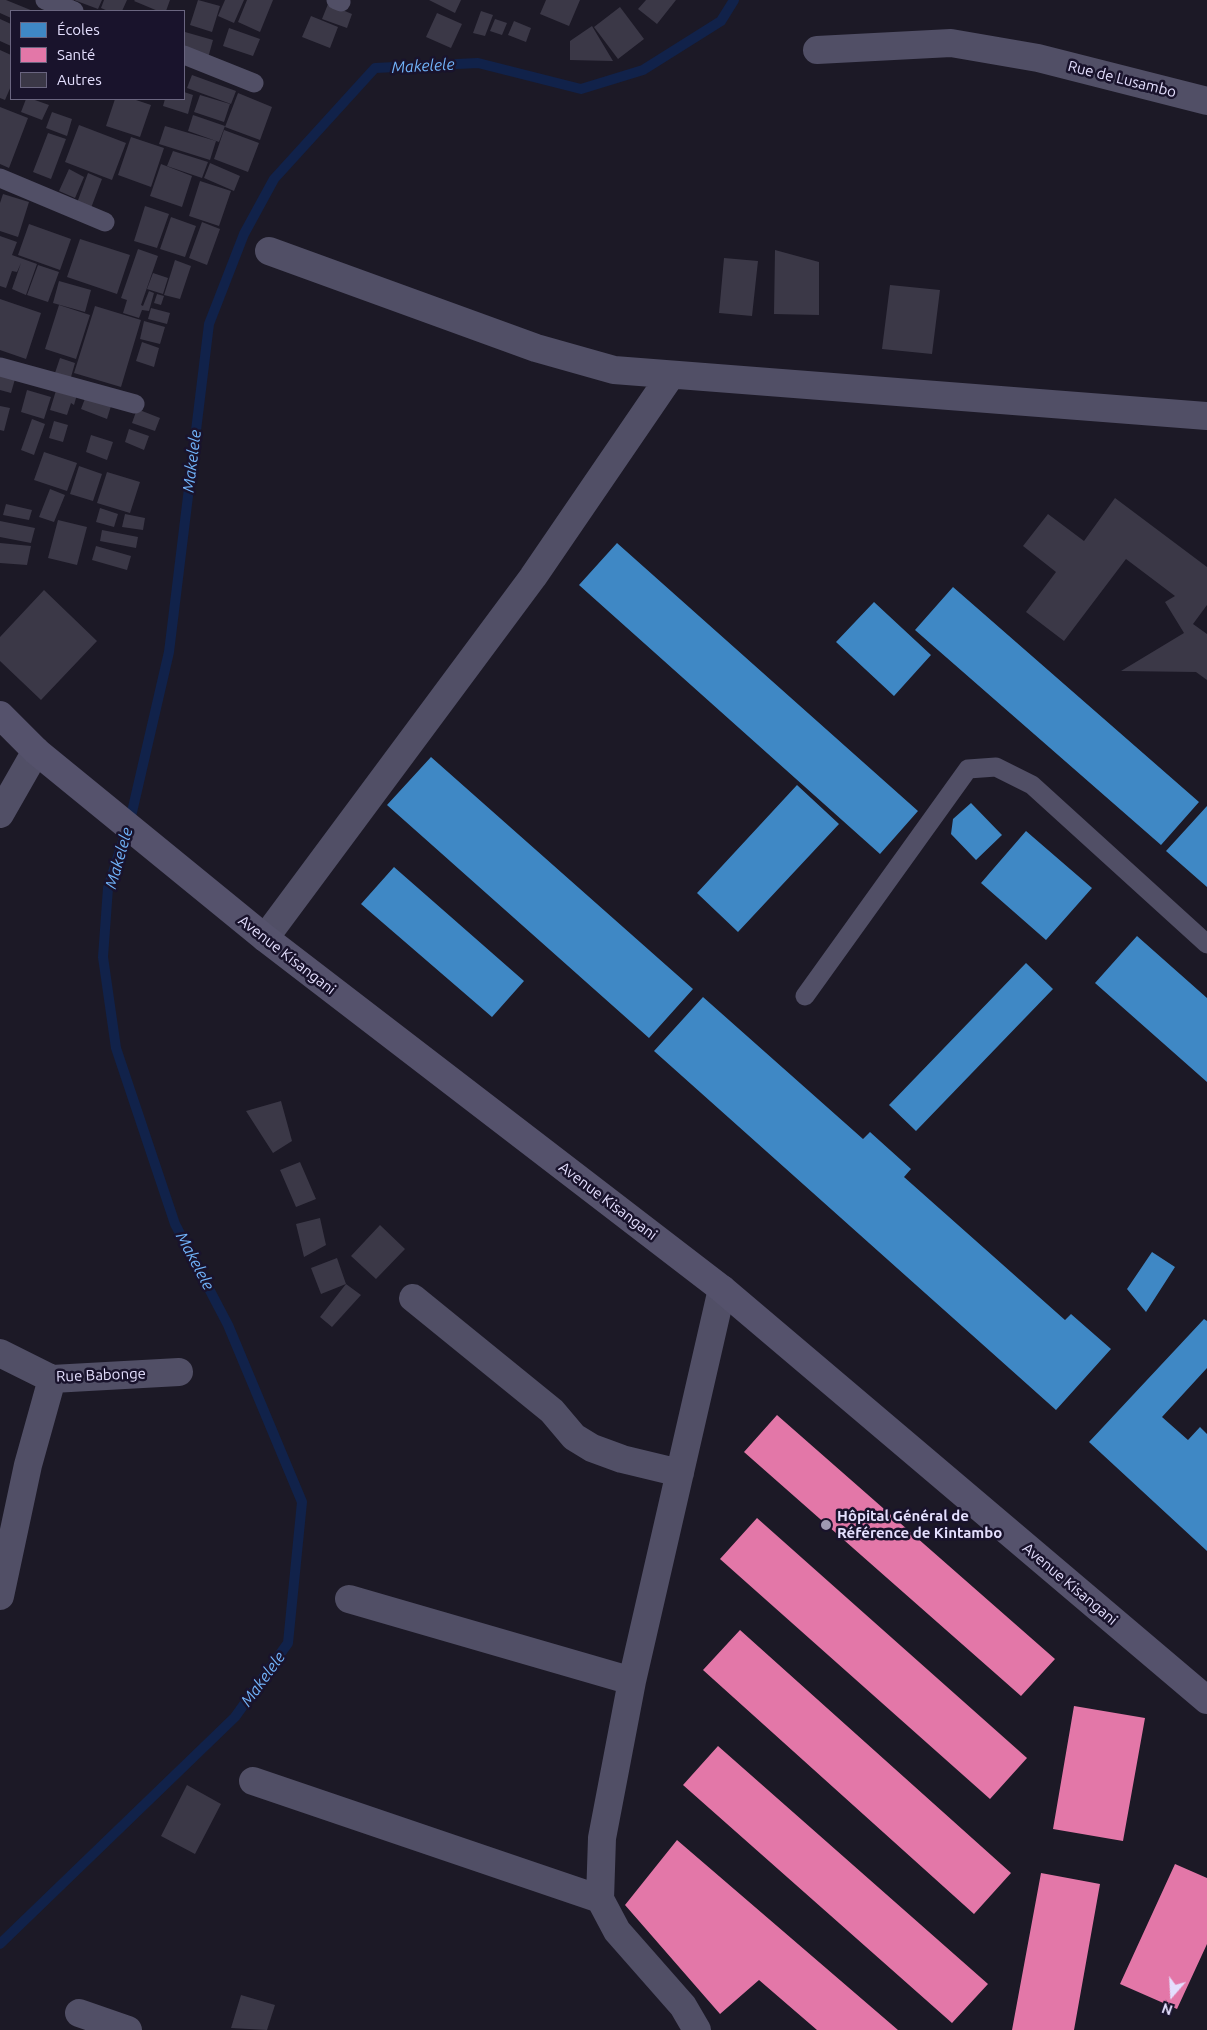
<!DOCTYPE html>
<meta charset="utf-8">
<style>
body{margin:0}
#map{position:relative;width:1207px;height:2030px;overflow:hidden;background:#1c1926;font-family:Ubuntu,sans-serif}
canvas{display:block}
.legend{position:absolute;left:10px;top:10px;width:175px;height:90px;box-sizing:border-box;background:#19132c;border:1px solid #6a6580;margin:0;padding:6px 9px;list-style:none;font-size:15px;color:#e4dffe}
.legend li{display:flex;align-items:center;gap:10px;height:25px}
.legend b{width:25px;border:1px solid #6a6580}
.north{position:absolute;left:1147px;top:1970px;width:50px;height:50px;-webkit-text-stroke:4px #19132c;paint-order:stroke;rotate:199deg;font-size:14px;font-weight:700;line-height:20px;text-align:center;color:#e4dffe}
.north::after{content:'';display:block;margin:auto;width:18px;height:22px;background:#e4dffe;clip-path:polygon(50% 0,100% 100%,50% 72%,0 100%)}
</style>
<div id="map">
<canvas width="1207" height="2030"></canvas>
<ul class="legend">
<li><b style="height:14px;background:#3f88c5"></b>Écoles</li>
<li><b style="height:14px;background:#e377a8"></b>Santé</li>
<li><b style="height:14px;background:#3b3847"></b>Autres</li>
</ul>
<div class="north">N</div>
</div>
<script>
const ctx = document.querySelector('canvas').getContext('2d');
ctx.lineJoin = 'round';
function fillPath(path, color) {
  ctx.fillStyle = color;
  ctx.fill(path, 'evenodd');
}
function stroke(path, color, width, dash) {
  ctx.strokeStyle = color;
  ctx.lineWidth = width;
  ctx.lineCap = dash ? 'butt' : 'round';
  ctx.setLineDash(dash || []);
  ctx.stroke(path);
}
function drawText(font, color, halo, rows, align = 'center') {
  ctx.font = font + ' Ubuntu,sans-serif';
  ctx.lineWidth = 5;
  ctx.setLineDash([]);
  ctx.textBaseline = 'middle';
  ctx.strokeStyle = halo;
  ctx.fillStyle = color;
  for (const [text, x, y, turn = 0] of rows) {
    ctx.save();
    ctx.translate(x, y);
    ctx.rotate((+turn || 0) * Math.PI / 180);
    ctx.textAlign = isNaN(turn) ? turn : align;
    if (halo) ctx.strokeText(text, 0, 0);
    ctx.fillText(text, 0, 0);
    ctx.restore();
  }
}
fillPath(new Path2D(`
 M 617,543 L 918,811 L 880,854 L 579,585 Z
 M 953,587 L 1199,802 L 1161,845 L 915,630 Z
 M 874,602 L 931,655 L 894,696 L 836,642 Z
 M 431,757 L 693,989 L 649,1038 L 387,805 Z
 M 797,785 L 839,824 L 738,932 L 697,893 Z
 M 971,803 L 1002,835 L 976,860 L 951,834 L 953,819 Z
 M 1207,806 L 1207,887 L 1166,851 Z
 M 1026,831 L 1092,888 L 1046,940 L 981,883 Z
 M 394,867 L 524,981 L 492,1017 L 361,904 Z
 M 1137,936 L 1207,998 L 1207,1082 L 1095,983 Z
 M 1026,963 L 1053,989 L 916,1131 L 889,1105 Z
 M 703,997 L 863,1139 L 870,1132 L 911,1169 L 904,1177 L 1065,1320 L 1071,1314 L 1111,1349 L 1056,1410 L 654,1051 Z
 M 1152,1252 L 1175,1267 L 1146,1312 L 1127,1289 Z
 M 1204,1319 L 1207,1321 L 1207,1368 L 1162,1417 L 1188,1440 L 1200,1427 L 1207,1434 L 1207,1551 L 1089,1442 Z`), '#3f88c5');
fillPath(new Path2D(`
 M 777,1415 L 1055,1659 L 1021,1696 L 744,1452 Z
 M 757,1518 L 1027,1758 L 990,1799 L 720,1559 Z
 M 740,1630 L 1011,1873 L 974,1914 L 703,1670 Z
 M 1074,1706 L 1145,1718 L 1123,1841 L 1053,1829 Z
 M 718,1746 L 988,1984 L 952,2023 L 683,1785 Z
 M 677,1840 L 898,2030 L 817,2030 L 759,1980 L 720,2014 L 625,1905 Z
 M 1175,1864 L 1207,1878 L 1207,1944 L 1177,2009 L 1120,1984 Z
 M 1041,1873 L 1100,1884 L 1074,2030 L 1012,2030 Z`), '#e377a8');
stroke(new Path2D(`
 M 0,1944 L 235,1717 L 288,1643 L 302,1502 L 228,1325 L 175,1224 L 116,1048 L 103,957 L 108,888 L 132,812 L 169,652 L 209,324 L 244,234 L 274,179 L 375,68 L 478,63 L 581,89 L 643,70 L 721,21 L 734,0`), '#11224a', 10);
fillPath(new Path2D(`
 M 0,0 L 6,0 L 33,11 L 11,11 L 11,18 L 0,13 Z
 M 65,0 L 102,0 L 98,9 L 74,0 L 73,3 Z
 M 104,0 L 127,0 L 122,11 L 108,11 L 101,8 Z
 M 135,0 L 170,0 L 166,11 L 158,11 L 134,1 Z
 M 198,0 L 220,6 L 212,32 L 190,25 Z
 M 225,0 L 244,0 L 234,23 L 218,16 Z
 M 247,0 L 273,0 L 260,32 L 238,22 Z
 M 429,0 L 461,0 L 455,13 Z
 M 546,0 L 580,0 L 569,26 L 540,14 Z
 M 646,0 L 676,0 L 657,24 L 638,9 Z
 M 328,4 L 352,14 L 347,28 L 322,19 Z
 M 620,7 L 644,39 L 618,59 L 594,27 Z
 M 481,11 L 493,15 L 485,36 L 473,33 Z
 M 437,13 L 462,24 L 451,48 L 426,37 Z
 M 311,16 L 338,27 L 330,48 L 302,37 Z
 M 0,19 L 11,24 L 11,46 L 0,41 Z
 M 495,19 L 507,23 L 502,35 L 490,31 Z
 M 514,21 L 531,28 L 526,42 L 508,35 Z
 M 592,26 L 613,61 L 570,60 L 570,41 Z
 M 229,28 L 260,39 L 253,56 L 223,46 Z
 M 185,32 L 213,40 L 208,58 L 184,51 Z
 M 0,50 L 11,55 L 11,86 L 5,100 L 0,98 Z
 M 192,75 L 236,91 L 231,104 L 187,88 Z
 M 184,92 L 193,95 L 188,114 L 163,106 L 165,99 L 184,99 Z
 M 238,93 L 272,107 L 260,140 L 225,127 Z
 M 200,95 L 230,104 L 224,122 L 194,112 Z
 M 26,99 L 32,99 L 49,105 L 42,120 L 21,112 Z
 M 115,99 L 133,99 L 151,105 L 140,137 L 106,126 Z
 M 0,107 L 28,118 L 9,168 L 0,164 Z
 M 52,112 L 72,119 L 67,136 L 46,128 Z
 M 193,115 L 225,126 L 219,142 L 188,131 Z
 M 79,125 L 126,143 L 112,180 L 65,162 Z
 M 165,126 L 216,141 L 210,160 L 159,144 Z
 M 224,130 L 259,143 L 248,172 L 214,159 Z
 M 48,133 L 66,139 L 51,179 L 33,172 Z
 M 131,137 L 164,148 L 151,187 L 118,175 Z
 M 173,151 L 208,162 L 202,178 L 167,166 Z
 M 210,163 L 240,176 L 234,191 L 204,178 Z
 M 161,164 L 192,176 L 182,207 L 150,196 Z
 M 69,169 L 84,177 L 75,198 L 59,191 Z
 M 88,173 L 102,179 L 91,208 L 77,203 Z
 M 200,181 L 231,191 L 219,226 L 189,216 Z
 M 3,194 L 29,202 L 18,237 L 0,231 L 0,203 Z
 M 145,206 L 169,214 L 157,248 L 134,241 Z
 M 171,217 L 196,226 L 185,257 L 160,249 Z
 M 202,222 L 220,229 L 207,265 L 189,258 Z
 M 29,224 L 71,239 L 60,270 L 18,255 Z
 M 0,236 L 17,242 L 12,255 L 37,264 L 26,295 L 12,289 L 21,263 L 17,272 L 12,271 L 6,288 L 0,286 Z
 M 80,239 L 130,255 L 117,294 L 67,277 Z
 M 138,249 L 158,256 L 141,305 L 143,306 L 149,291 L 154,293 L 149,311 L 142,310 L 139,318 L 123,313 L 127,300 L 121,298 Z
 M 775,250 L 819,262 L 819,315 L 774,314 Z
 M 724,258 L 758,261 L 752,316 L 719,313 Z
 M 175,260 L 191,266 L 180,299 L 164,295 Z
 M 38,265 L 59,272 L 48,302 L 27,295 Z
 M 153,273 L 168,278 L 163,294 L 147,289 Z
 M 59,281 L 91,290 L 85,312 L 53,303 Z
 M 890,285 L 940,290 L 932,354 L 882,349 Z
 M 157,294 L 164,296 L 161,305 L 154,303 Z
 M 0,299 L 41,313 L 26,359 L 0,350 Z
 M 59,305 L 90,315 L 76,359 L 45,349 Z
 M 95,306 L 141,320 L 121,387 L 74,373 Z
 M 151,308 L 170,313 L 167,324 L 148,319 Z
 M 144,321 L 165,327 L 160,344 L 140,339 Z
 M 142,342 L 159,348 L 154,367 L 136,361 Z
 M 60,358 L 75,363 L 69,384 L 53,379 Z
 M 0,375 L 15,379 L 11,393 L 0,390 Z
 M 58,384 L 78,391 L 74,405 L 71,403 L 67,415 L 50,410 Z
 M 27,390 L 51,397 L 44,419 L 21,412 Z
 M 86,396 L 111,406 L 107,419 L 81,409 Z
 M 0,406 L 10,408 L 4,431 L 0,430 Z
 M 137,409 L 160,418 L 155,431 L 132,423 Z
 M 32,419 L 45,424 L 34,455 L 21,450 Z
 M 54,421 L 68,425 L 63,442 L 49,438 Z
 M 129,429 L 149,436 L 144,450 L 125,442 Z
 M 91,435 L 113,442 L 107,460 L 86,452 Z
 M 44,452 L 77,463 L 67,491 L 34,480 Z
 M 79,466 L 102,474 L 93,501 L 70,494 Z
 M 107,472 L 140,482 L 130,513 L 97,503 Z
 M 50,489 L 65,495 L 54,522 L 39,517 Z
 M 1115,498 L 1207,567 L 1207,605 L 1193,624 L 1207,634 L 1207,680 L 1196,672 L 1121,671 L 1184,633 L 1165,602 L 1175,596 L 1126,559 L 1064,641 L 1026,612 L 1056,572 L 1023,546 L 1048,514 L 1084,541 Z
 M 6,504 L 32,510 L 29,520 L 3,515 Z
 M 100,508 L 118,514 L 114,527 L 96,522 Z
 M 125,514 L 145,518 L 143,530 L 122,527 Z
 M 58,520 L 87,527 L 77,565 L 48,558 Z
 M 0,521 L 35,528 L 31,543 L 0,537 Z
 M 102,530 L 138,537 L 136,548 L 100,541 Z
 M 0,543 L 31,546 L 27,565 L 0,563 Z
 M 96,546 L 131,556 L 127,570 L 92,560 Z
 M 44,590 L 97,641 L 41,700 L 0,661 L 0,637 Z
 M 281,1101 L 292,1141 L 273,1153 L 246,1111 Z
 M 300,1162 L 316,1199 L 296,1207 L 280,1170 Z
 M 320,1218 L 326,1245 L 304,1257 L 296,1224 Z
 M 380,1225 L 405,1249 L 376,1279 L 351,1256 Z
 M 337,1258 L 346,1284 L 361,1295 L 332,1327 L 320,1317 L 346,1284 L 321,1294 L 311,1268 Z
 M 187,1785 L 221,1804 L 195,1854 L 161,1836 Z
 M 241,1995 L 275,2005 L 267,2030 L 231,2028 Z`), '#3b3847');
stroke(new Path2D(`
 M 45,0 L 74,11
 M 336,0 L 341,2
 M 184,55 L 254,83
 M 0,178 L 105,222
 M 0,367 L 135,404
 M 805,996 L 968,769 L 996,767 L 1032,785 L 1207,944`), '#514f66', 19);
stroke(new Path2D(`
 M 817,50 L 951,43 L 1038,58 L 1207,101
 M 269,251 L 536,348 L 614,370 L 1207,416
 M 0,814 L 36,751
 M 265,938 L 533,577 L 671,375
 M 413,1298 L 552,1411 L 574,1437 L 592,1448 L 622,1459 L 680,1473
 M 0,1353 L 52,1379 L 179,1372
 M 0,1596 L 28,1465 L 52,1379
 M 349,1599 L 632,1681
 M 253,1781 L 600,1899
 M 79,2013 L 128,2030
 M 697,2030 L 683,2006 L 617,1931 L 600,1899 L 602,1838 L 632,1681 L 722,1289`), '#514f66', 28);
stroke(new Path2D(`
 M 0,715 L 36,751 L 265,938 L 722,1289 L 1207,1700`), '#55526c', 28);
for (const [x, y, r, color] of [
 [826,1525,6,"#9e9ab2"]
]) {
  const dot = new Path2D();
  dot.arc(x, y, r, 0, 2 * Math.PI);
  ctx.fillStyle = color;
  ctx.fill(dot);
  stroke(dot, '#19132c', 2);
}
drawText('15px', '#e4dffe', '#19132c', [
 ["Rue de Lusambo",1122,79,14],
 ["Avenue Kisangani",287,955,38],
 ["Avenue Kisangani",608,1201,37],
 ["Rue Babonge",101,1375,-2],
 ["Avenue Kisangani",1070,1584,40]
]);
drawText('bold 15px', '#e4dffe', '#19132c', [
 ["Hôpital Général de",837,1516],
 ["Référence de Kintambo",837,1533]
], 'left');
drawText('italic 16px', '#71b3fa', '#19132c', [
 ["Makelele",423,66,-3],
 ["Makelele",192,461,-83],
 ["Makelele",119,858,-74],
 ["Makelele",195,1261,62],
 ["Makelele",263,1679,-54]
]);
</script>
